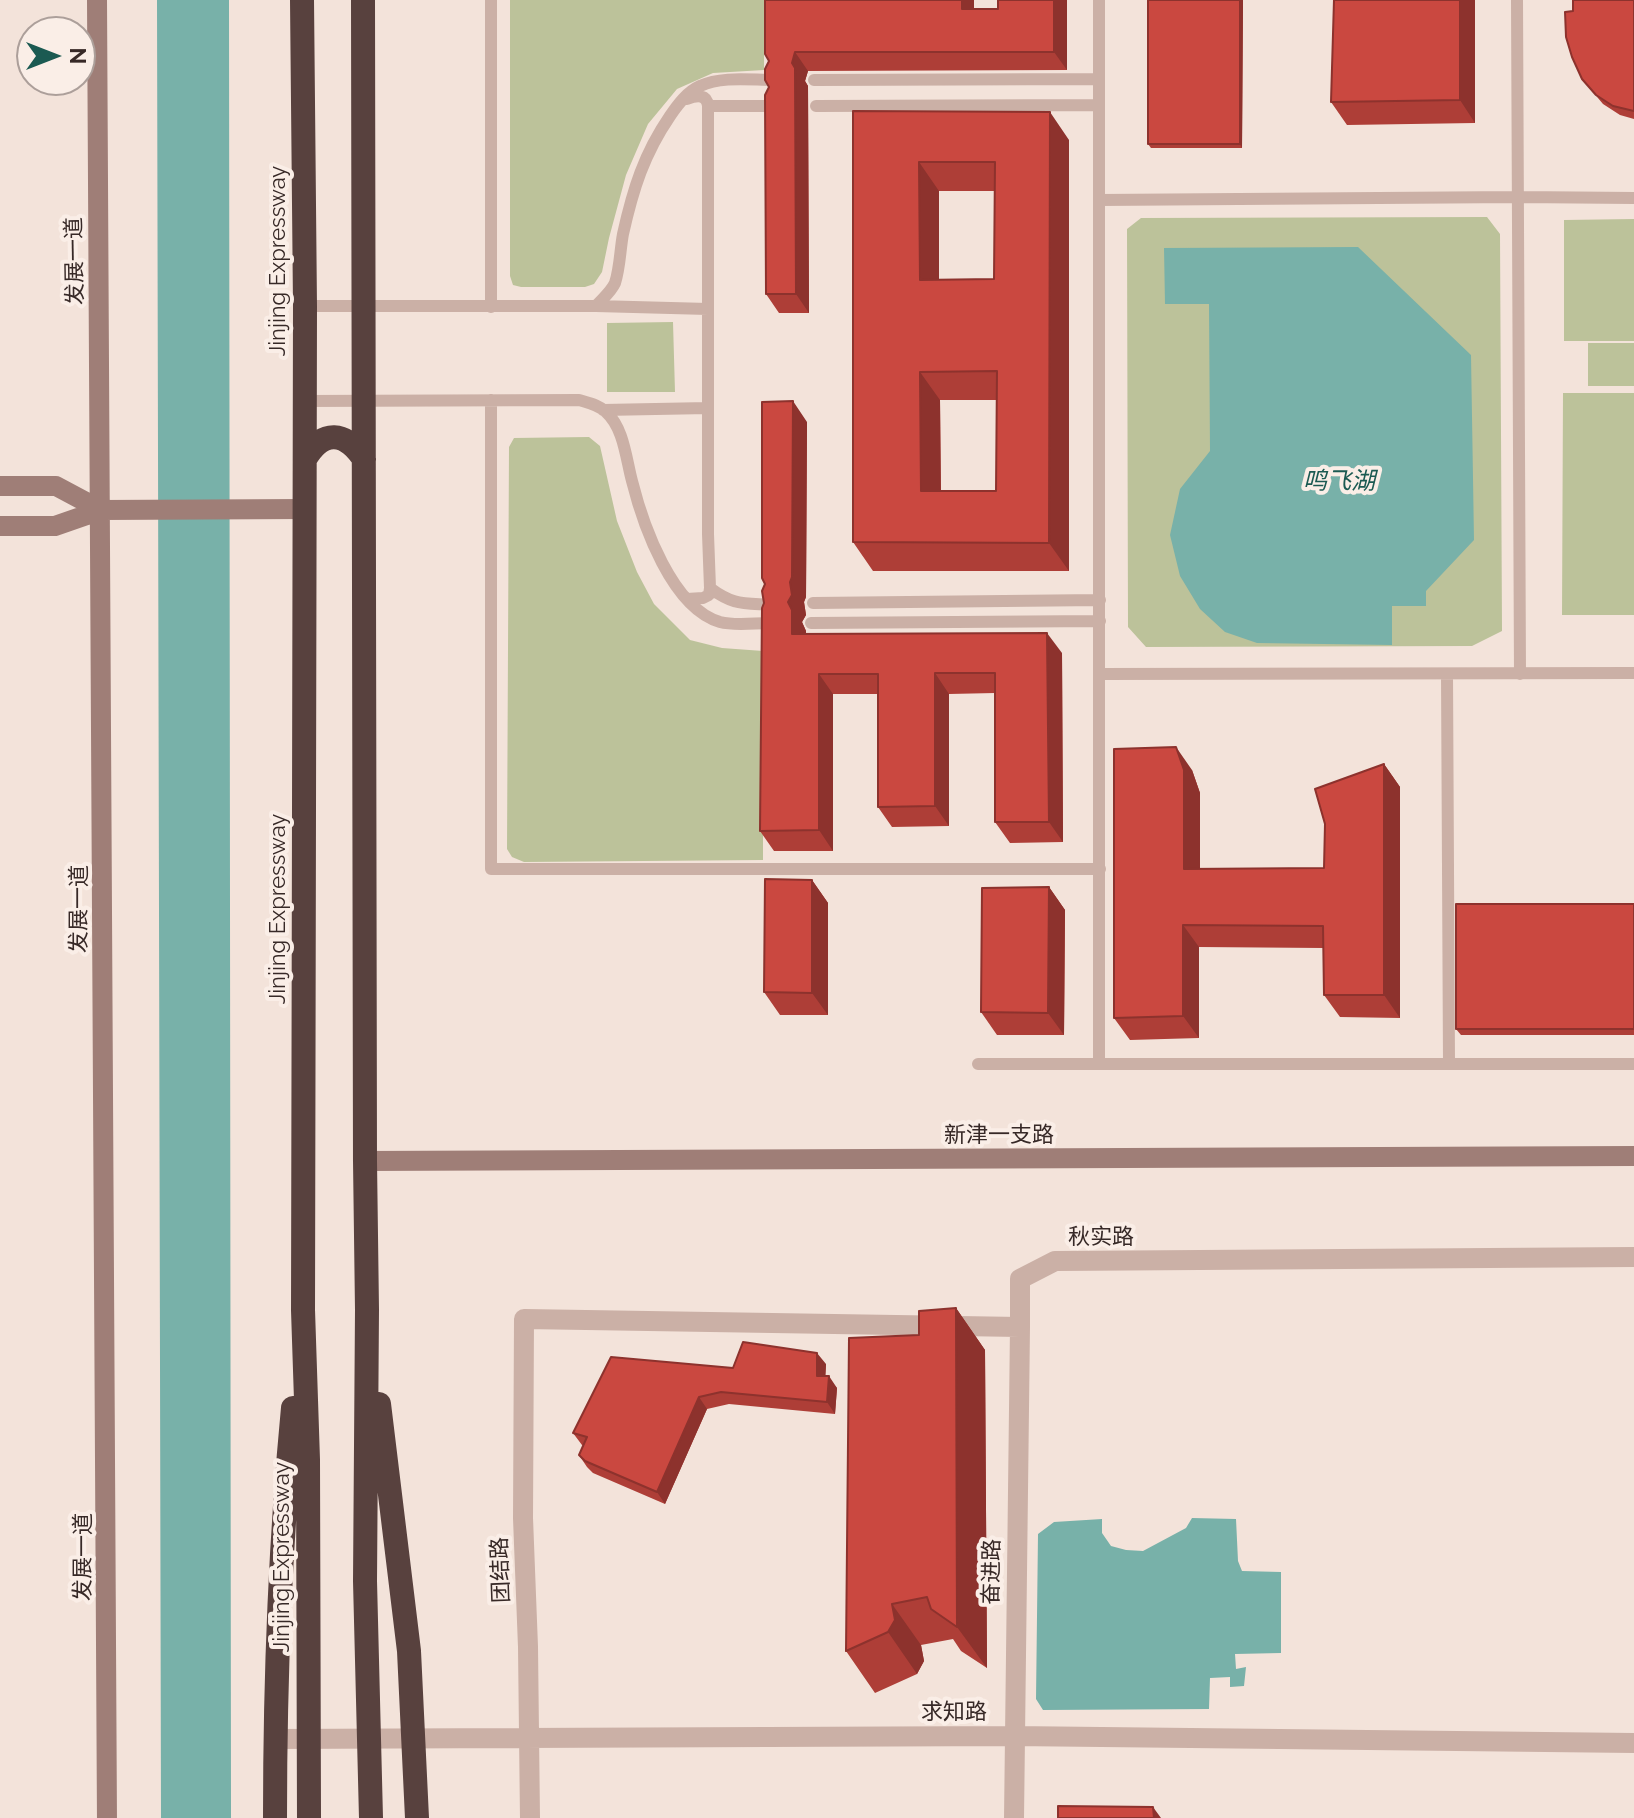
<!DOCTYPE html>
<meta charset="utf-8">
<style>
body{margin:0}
#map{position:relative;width:1634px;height:1818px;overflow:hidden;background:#f3e3da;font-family:Raleway,sans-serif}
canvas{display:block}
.north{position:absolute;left:16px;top:16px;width:80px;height:80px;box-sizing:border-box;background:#faeee7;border:2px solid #ac9f9a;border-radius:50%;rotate:90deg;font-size:22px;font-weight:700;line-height:32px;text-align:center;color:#372927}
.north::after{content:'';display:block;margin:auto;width:28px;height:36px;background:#1b5a52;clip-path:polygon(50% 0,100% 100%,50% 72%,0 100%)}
</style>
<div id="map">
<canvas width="1634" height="1818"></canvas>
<div class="north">N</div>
</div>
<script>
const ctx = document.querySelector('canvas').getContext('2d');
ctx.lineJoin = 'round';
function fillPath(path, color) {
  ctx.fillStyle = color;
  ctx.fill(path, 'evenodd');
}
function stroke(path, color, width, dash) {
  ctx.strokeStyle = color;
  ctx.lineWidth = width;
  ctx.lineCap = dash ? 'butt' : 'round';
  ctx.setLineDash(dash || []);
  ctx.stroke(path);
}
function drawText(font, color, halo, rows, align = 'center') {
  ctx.font = font + ' Raleway,"Noto Sans SC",sans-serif';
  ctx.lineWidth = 8;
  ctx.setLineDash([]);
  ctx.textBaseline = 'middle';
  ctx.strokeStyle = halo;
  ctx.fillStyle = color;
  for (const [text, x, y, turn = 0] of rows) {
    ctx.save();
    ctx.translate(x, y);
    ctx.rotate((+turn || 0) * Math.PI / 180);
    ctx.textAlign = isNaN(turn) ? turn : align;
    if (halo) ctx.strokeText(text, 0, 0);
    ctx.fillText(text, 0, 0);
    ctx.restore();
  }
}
fillPath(new Path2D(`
 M 510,0 L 764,0 L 764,70 L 713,73 L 677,89 L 648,124 L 626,175 L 609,238 L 602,272 L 594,284 L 585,287 L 521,287 L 513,285 L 510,276 Z
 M 1487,217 L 1500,234 L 1502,631 L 1472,646 L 1146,647 L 1128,627 L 1127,229 L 1141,218 Z
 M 1634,219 L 1634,341 L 1564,341 L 1564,220 Z
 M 673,322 L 675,392 L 607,392 L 607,323 Z
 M 1588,343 L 1634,343 L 1634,386 L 1588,386 Z
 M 1563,393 L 1634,393 L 1634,615 L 1562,615 Z
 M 589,437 L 600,446 L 617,521 L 637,572 L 654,604 L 690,640 L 722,648 L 763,651 L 763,860 L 524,862 L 512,857 L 507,849 L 509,447 L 514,438 Z`), '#bcc29a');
fillPath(new Path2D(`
 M 157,0 L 229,0 L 231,1818 L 161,1818 Z
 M 1358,247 L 1471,355 L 1474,540 L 1426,591 L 1426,606 L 1392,606 L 1392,645 L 1257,643 L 1225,632 L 1200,609 L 1180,576 L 1170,535 L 1180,489 L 1210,451 L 1209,304 L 1165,304 L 1164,248 Z
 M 1192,1518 L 1236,1519 L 1238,1561 L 1242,1571 L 1281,1572 L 1281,1653 L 1235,1654 L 1236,1669 L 1246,1667 L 1244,1686 L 1230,1687 L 1230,1677 L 1210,1678 L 1209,1709 L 1043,1710 L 1036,1699 L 1038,1534 L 1054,1522 L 1102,1519 L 1102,1533 L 1111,1546 L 1126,1550 L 1143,1551 L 1186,1528 Z`), '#78b1a9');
stroke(new Path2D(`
 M 491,0 L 491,307
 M 1099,0 L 1099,1064
 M 1517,0 L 1520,674
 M 814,80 L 1099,79
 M 708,106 L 773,106
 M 816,106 L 1099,105
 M 1099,200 L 1518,197 L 1634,198
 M 305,306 L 596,306 C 602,299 611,292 615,283 C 620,268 620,250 623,234 C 633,189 644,154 670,116 C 678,104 687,92 700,86 C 722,76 750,80 773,80
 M 596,306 L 708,309
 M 491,400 L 491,869 L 1100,869
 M 304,401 L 579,400 C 589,403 599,405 606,412 C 624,428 626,459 632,481 C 643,525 672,608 720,622 C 735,626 754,623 769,623
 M 603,410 L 708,408
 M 710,588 C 733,605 742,603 770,605
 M 687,599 L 703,598 L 709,595 L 710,588 L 708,534 L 708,106 C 707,94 697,95 687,99
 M 813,603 L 1100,600
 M 811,623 L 1100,621
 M 1100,674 L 1634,673
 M 1447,674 L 1449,1064
 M 978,1064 L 1634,1064`), '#cbb0a6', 12);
stroke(new Path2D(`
 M 275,1739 L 1013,1736 L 1634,1743
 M 530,1818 L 528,1647 L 523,1518 L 524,1319 L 1020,1327 L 1020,1279 L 1055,1261 L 1634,1257
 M 1014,1818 L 1020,1327`), '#cbb0a6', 20);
stroke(new Path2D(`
 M 97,0 L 107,1818
 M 0,486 L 56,486 L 101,510
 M 0,526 L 55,526 L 101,510 L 305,509
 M 365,1161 L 1634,1156`), '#9f7e77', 20);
stroke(new Path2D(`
 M 302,0 L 305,306 L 303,1310 L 308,1460 L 309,1818
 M 363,0 L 365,1161 L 367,1310 L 365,1581 L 371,1818
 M 305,459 C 323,429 345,431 364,459
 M 379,1404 L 409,1651 L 417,1818
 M 275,1818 C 275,1682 280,1544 293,1408`), '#58413e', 24);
fillPath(new Path2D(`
 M 974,0 L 974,9 L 998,9 L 1067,0 L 1067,70 L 808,71 L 805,81 L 808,86 L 809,313 L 779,313 L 766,294 L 769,61 L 765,54 Z
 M 1148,0 L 1243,0 L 1242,148 L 1151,148 L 1148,144 Z
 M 1475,0 L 1475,123 L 1347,125 L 1331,102 Z
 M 1634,0 L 1634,119 L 1620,115 L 1603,104 L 1582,79 L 1573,11 Z
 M 853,111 L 1069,140 L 1069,571 L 873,571 L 853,542 ZM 939,191 L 995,191 L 994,279 L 939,279 ZM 940,400 L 997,400 L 996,491 L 941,491 Z
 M 807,422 L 806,597 L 804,602 L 806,615 L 802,622 L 806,631 L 806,634 L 1062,653 L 1063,842 L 1010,843 L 995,822 L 995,693 L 949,694 L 949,826 L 892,827 L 878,807 L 878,694 L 833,694 L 833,851 L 774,851 L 760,831 L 765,584 Z
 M 1384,764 L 1400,787 L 1400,1018 L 1340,1017 L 1324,995 L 1323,948 L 1199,947 L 1199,1038 L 1130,1040 L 1114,1018 L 1192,770 L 1200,793 L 1200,868 L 1324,868 Z
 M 812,880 L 828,903 L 828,1015 L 780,1015 L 764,992 Z
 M 1049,887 L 1065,910 L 1064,1035 L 997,1035 L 981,1012 Z
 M 1634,904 L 1634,1035 L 1461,1035 L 1456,1029 Z
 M 956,1308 L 985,1350 L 987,1668 L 961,1651 L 953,1639 L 921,1645 L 924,1661 L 917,1674 L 875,1693 L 846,1651 L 919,1335 Z
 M 826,1364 L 825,1376 L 837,1388 L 835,1414 L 729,1404 L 707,1409 L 665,1504 L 593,1473 L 587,1467 L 579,1455 L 583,1445 L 582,1445 L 573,1433 L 733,1368 Z`), '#ae3e37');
fillPath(new Path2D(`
 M 962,0 L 974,0 L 974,28 L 962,9 Z
 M 1054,0 L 1067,0 L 1067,70 L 1054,52 Z
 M 1240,0 L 1243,0 L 1242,148 L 1240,144 Z
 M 1460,0 L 1475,0 L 1475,123 L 1460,100 Z
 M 795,52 L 808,71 L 805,81 L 808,86 L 809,313 L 796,294 L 792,63 Z
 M 1050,112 L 1069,140 L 1069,571 L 1049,543 Z
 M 919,162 L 939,191 L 939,308 L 920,280 Z
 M 920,372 L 940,400 L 941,519 L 921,491 Z
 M 793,401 L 807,422 L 806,597 L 804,602 L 806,615 L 802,622 L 806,631 L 806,654 L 792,634 L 788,602 L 790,582 Z
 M 1047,633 L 1062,653 L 1063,842 L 1049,822 Z
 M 935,673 L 949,694 L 949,826 L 935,806 Z
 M 819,674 L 833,694 L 833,851 L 819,830 Z
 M 1176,747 L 1192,770 L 1200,793 L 1200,891 L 1184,869 Z
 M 1384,764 L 1400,787 L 1400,1018 L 1384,995 Z
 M 812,880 L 828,903 L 828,1015 L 812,993 Z
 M 1049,887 L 1065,910 L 1064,1035 L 1048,1013 Z
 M 1183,925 L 1199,947 L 1199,1038 L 1183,1016 Z
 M 956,1308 L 985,1350 L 987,1668 L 957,1627 Z
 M 817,1353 L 826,1364 L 825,1388 L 817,1376 Z
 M 829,1376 L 837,1388 L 835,1414 L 827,1402 Z
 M 699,1397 L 707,1409 L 665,1504 L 657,1492 Z
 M 892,1604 L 921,1645 L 924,1661 L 917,1674 L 888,1632 Z
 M 1153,1807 L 1161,1818 L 1154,1818 Z`), '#8d322d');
const building = new Path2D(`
 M 765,0 L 962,0 L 962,9 L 998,9 L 998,0 L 1054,0 L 1054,52 L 795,52 L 792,63 L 795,68 L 796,294 L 766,294 L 765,95 L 769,87 L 765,80 L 765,69 L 769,61 L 765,54 Z
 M 1148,0 L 1240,0 L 1240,144 L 1148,144 Z
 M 1334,0 L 1460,0 L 1460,100 L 1331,102 Z
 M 1573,0 L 1634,0 L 1634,111 L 1613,106 L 1596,95 L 1582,79 L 1572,57 L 1566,37 L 1565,12 L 1573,11 Z
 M 853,111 L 1050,112 L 1049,543 L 853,542 ZM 919,162 L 995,162 L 994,279 L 920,280 ZM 997,371 L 996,491 L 921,491 L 920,372 Z
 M 793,401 L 792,577 L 790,582 L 792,595 L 788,602 L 792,610 L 792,634 L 1047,633 L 1049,822 L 995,822 L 995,673 L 935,673 L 935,806 L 878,807 L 878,674 L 819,674 L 819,830 L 760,831 L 762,608 L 764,603 L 762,591 L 765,584 L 762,578 L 762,402 Z
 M 1176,747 L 1184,770 L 1184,869 L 1324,868 L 1325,824 L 1315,789 L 1384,764 L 1384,995 L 1324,995 L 1323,926 L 1183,925 L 1183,1016 L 1114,1018 L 1114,749 Z
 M 765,879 L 812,880 L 812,993 L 764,992 Z
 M 1049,887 L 1048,1013 L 981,1012 L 982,888 Z
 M 1456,904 L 1634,904 L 1634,1029 L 1456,1029 Z
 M 956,1308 L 957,1627 L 931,1609 L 927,1597 L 892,1604 L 895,1620 L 888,1632 L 846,1651 L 849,1338 L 919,1335 L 919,1311 Z
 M 743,1342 L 817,1353 L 817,1376 L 829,1376 L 827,1402 L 721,1392 L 699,1397 L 657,1492 L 585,1461 L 579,1455 L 587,1437 L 573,1433 L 611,1357 L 733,1368 Z
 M 1058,1806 L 1153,1807 L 1154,1818 L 1058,1818 Z`);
fillPath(building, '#ca4840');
stroke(building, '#8d322d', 2);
drawText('22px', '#372927', '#faeee7', [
 ["发展一道",75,261,-91],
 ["Jinjing Expressway",278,261,-90],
 ["发展一道",79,909,-90],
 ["Jinjing Expressway",278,909,-90],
 ["新津一支路",999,1135],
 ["秋实路",1101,1237],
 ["发展一道",83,1557,-90],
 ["Jinjing Expressway",282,1557,-90],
 ["团结路",501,1570,-92],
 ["奋进路",992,1572,-89],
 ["求知路",954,1712]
]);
drawText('italic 24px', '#1b5a52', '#faeee7', [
 ["鸣飞湖",1339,482]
]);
</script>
